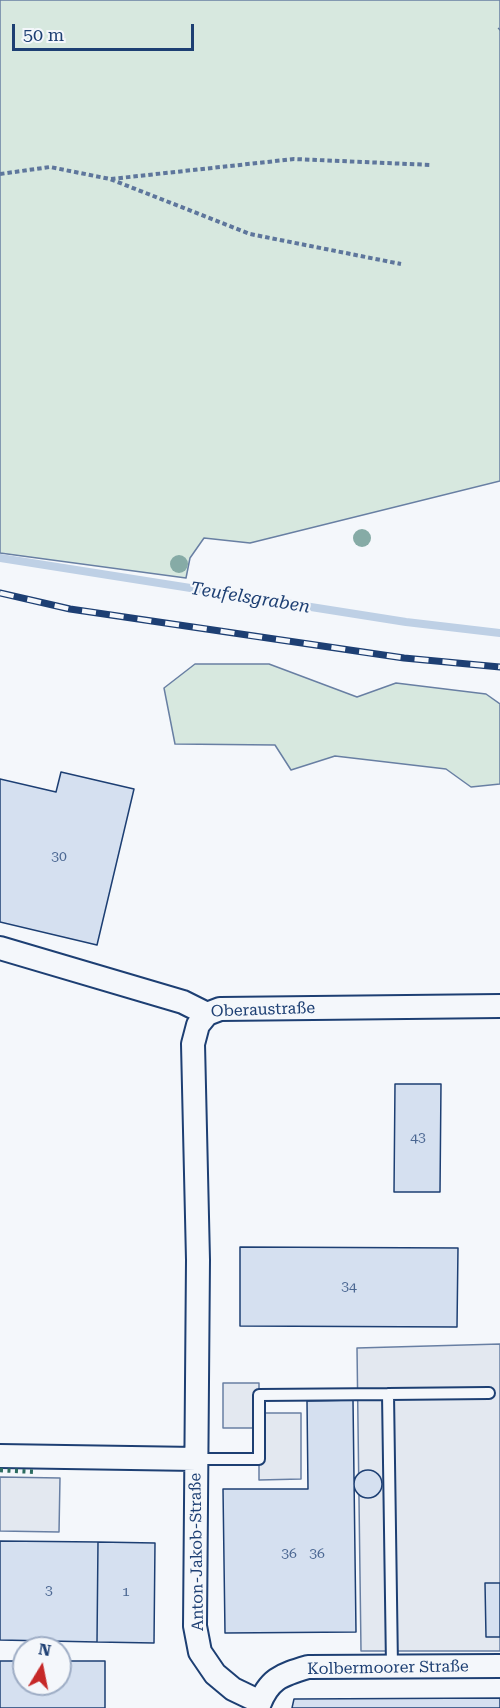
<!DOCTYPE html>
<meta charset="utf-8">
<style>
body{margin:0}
#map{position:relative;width:500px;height:1708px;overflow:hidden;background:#f4f7fb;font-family:"Roboto Serif",serif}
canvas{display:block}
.north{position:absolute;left:12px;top:1636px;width:60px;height:60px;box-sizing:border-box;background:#f4f7fb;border:2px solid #9eadc5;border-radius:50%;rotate:10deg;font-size:16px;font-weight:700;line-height:24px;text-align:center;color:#1d3f73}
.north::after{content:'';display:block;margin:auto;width:21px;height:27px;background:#c62828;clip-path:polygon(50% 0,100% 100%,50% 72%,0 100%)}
.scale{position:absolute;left:12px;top:24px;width:182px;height:27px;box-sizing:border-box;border:3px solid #1d3f73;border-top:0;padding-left:8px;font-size:18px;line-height:21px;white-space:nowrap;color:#1d3f73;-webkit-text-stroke:4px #f4f7fb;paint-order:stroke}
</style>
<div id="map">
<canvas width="500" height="1708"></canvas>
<div class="north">N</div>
<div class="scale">50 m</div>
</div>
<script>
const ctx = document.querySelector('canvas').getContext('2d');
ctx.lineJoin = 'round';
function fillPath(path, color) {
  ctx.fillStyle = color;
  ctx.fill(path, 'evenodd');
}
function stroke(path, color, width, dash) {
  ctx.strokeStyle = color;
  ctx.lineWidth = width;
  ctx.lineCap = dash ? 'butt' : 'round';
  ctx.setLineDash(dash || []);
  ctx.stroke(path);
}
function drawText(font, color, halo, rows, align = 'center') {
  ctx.font = font + ' "Roboto Serif",serif';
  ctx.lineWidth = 4.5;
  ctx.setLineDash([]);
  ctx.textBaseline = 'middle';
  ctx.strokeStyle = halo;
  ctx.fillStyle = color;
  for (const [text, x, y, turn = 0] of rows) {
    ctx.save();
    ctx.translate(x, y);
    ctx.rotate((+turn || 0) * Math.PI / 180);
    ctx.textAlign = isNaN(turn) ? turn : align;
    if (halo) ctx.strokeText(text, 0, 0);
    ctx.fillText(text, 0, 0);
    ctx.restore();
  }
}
const green = new Path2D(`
 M 0,0 L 500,0 L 500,481 L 250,543 L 204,538 L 190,558 L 186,578 L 0,553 Z
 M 195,664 L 269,664 L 357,697 L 396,683 L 486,694 L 500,704 L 500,784 L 471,787 L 446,769 L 335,756 L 291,770 L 275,745 L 175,744 L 164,688 Z`);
fillPath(green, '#d7e8df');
stroke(green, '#687fa3', 1.5);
const parking = new Path2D(`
 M 500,1344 L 500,1651 L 361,1651 L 357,1348 Z
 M 223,1383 L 259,1383 L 259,1413 L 301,1413 L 301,1479 L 259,1480 L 259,1428 L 223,1428 Z
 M 0,1477 L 60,1478 L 59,1532 L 0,1531 Z`);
fillPath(parking, '#e3e8f0');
stroke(parking, '#687fa3', 1.5);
stroke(new Path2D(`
 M 0,558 L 406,622 L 500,633`), '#bed0e5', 8);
const building = new Path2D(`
 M 61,772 L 134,789 L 97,945 L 0,922 L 0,779 L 56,792 Z
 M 395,1084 L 441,1084 L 440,1192 L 394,1192 Z
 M 240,1247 L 458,1248 L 457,1327 L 240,1326 Z
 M 353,1400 L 356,1632 L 225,1633 L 223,1489 L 308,1489 L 307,1401 Z
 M354 1484a14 14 0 1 1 28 0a14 14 0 1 1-28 0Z
 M 0,1541 L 98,1542 L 97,1642 L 0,1640 Z
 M 98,1542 L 155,1543 L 154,1643 L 97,1642 Z
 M 485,1583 L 500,1583 L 500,1637 L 486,1637 Z
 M 0,1661 L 24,1661 L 24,1684 L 60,1684 L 60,1661 L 105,1661 L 105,1708 L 0,1708 Z
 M 500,1698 L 500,1708 L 292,1708 L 294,1699 Z`);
fillPath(building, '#d5e0f0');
stroke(building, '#1d3f73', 1.5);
const lane = new Path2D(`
 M 196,1459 L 259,1459 L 259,1395 L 388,1394
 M 392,1666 L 388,1394 L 489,1393`);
const street = new Path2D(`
 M 0,948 L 183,1002 L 207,1014 L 220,1009 L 500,1006
 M 207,1014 L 198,1025 L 193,1044 L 198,1260 L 195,1626 L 200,1652 L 215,1674 L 233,1689 L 260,1702
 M 0,1456 L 196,1459
 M 258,1708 C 268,1679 281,1675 308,1667 L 500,1666`);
stroke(lane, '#1d3f73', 14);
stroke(street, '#1d3f73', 26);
stroke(new Path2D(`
 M 499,30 L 500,29
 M 0,174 L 50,167 L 110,179 L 250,234 L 401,264
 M 111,179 L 294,159 L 432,165`), '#5e769c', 4, [4.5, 3]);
stroke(lane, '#f4f7fb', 10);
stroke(street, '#f4f7fb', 22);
const rail = new Path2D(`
 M 0,593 L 70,609 L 404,658 L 500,667`);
stroke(rail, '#1d3f73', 7);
stroke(rail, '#f4f7fb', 4.5, [14]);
stroke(new Path2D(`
 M 0,1470 L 37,1472`), '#2c6c60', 4.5, [3, 4.5]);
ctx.fillStyle = '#86aba6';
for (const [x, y] of [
 [362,538],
 [179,564]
]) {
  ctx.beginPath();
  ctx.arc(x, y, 9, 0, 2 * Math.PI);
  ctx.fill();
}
drawText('14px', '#4b6792', null, [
 ["30",59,857],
 ["43",418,1138],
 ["34",349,1287],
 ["36",289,1554],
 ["36",317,1554],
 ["3",49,1591],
 ["1",126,1592]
]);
drawText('16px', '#1d3f73', '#f4f7fb', [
 ["Oberaustraße",263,1010,-2],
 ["Anton-Jakob-Straße",197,1552,-91],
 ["Kolbermoorer Straße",388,1668,-1]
]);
drawText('italic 18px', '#1d3f73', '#f4f7fb', [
 ["Teufelsgraben",250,598,9]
]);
</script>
